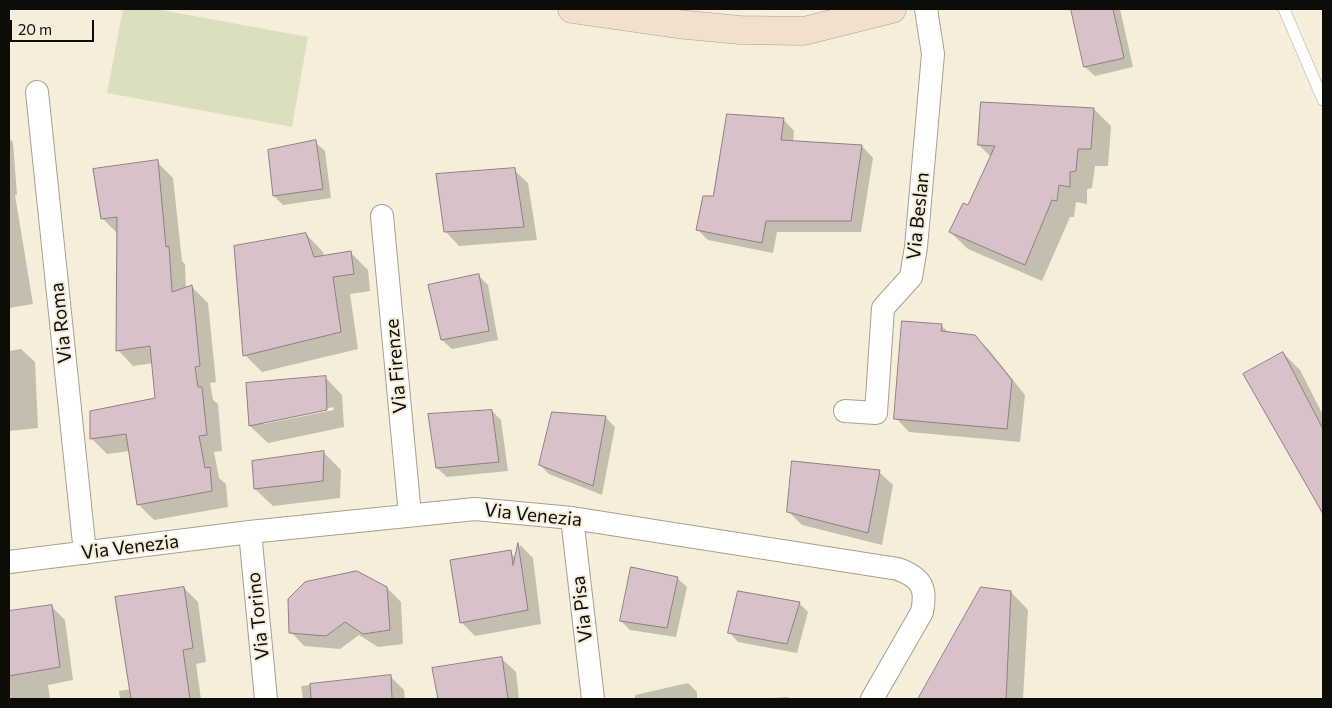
<!DOCTYPE html>
<style>
body{margin:0}
#map{position:relative;width:1332px;height:708px;overflow:hidden;background:#f6eedb;font-family:Commissioner,sans-serif}
canvas{display:block}
.frame{position:absolute;inset:0;border:10px solid #0e0c06;pointer-events:none}
.scale{position:absolute;left:10px;top:20px;width:84px;height:22px;box-sizing:border-box;border:2px solid #0e0c06;border-top:0;padding-left:6px;font-size:15px;line-height:18px;white-space:nowrap;color:#0e0c06;-webkit-text-stroke:4px #f6eedb;paint-order:stroke}
</style>
<div id="map">
<canvas width="1332" height="708"></canvas>
<div class="frame"></div>
<div class="scale">20 m</div>
</div>
<script>
const ctx = document.querySelector('canvas').getContext('2d');
ctx.lineJoin = 'round';
function fillPath(path, color) {
  ctx.fillStyle = color;
  ctx.fill(path, 'evenodd');
}
function stroke(path, color, width, dash) {
  ctx.strokeStyle = color;
  ctx.lineWidth = width;
  ctx.lineCap = dash ? 'butt' : 'round';
  ctx.setLineDash(dash || []);
  ctx.stroke(path);
}
function drawText(font, color, halo, rows, align = 'center') {
  ctx.font = font + ' Commissioner,sans-serif';
  ctx.lineWidth = 4;
  ctx.setLineDash([]);
  ctx.textBaseline = 'middle';
  ctx.strokeStyle = halo;
  ctx.fillStyle = color;
  for (const [text, x, y, turn = 0] of rows) {
    ctx.save();
    ctx.translate(x, y);
    ctx.rotate((+turn || 0) * Math.PI / 180);
    ctx.textAlign = isNaN(turn) ? turn : align;
    if (halo) ctx.strokeText(text, 0, 0);
    ctx.fillText(text, 0, 0);
    ctx.restore();
  }
}
fillPath(new Path2D(`
 M 123,9 L 156,9 L 308,37 L 292,127 L 107,93 Z`), '#dcdfbf');
fillPath(new Path2D(`
 M 1072,9 L 1120,9 L 1133,67 L 1095,76 L 1085,67 Z
 M 1094,109 L 1111,126 L 1108,166 L 1095,166 L 1092,188 L 1087,189 L 1087,204 L 1076,202 L 1074,217 L 1070,217 L 1042,281 L 968,249 L 950,232 L 969,207 L 991,157 L 979,145 Z
 M 783,119 L 794,131 L 793,142 L 862,146 L 873,158 L 861,232 L 777,232 L 773,253 L 708,240 L 697,229 L 714,197 Z
 M 9,138 L 13,142 L 17,195 L 15,195 L 33,304 L 9,308 Z
 M 315,142 L 325,151 L 331,198 L 283,205 L 274,196 Z
 M 157,162 L 173,178 L 182,261 L 185,264 L 186,289 L 192,287 L 208,303 L 216,382 L 210,383 L 213,400 L 218,404 L 222,451 L 214,452 L 219,478 L 226,484 L 228,507 L 154,520 L 138,504 L 130,451 L 107,454 L 91,438 L 157,399 L 153,363 L 133,366 L 118,350 L 118,234 L 102,218 Z
 M 514,170 L 528,183 L 537,240 L 459,246 L 446,232 Z
 M 306,234 L 323,252 L 324,257 L 350,252 L 368,270 L 370,291 L 350,294 L 358,349 L 262,372 L 245,355 Z
 M 478,275 L 488,285 L 498,340 L 452,349 L 442,340 Z
 M 941,325 L 949,333 L 975,336 L 989,350 L 1025,395 L 1020,442 L 909,432 L 896,418 Z
 M 21,349 L 35,362 L 38,428 L 9,431 L 9,351 Z
 M 1283,353 L 1300,370 L 1323,415 L 1323,511 L 1245,374 Z
 M 325,377 L 342,395 L 344,427 L 268,443 L 250,426 ZM 333,407 L 334,410 L 264,424 L 264,422 Z
 M 492,411 L 501,420 L 508,471 L 447,477 L 437,468 Z
 M 605,417 L 615,427 L 602,495 L 549,474 L 540,465 Z
 M 324,453 L 341,470 L 340,498 L 273,506 L 255,489 L 253,462 Z
 M 879,472 L 893,485 L 882,545 L 802,525 L 788,511 Z
 M 520,545 L 533,558 L 541,624 L 475,636 L 462,623 L 510,552 L 516,558 Z
 M 677,578 L 687,587 L 676,637 L 630,630 L 621,621 Z
 M 184,588 L 198,602 L 206,662 L 196,664 L 201,699 L 120,699 L 119,691 L 131,689 Z
 M 387,588 L 401,602 L 403,644 L 378,647 L 359,635 L 340,649 L 304,646 L 291,632 Z
 M 982,588 L 1011,592 L 1028,610 L 1023,699 L 920,699 Z
 M 799,603 L 808,612 L 797,653 L 738,642 L 729,632 Z
 M 51,606 L 65,620 L 73,680 L 48,685 L 50,699 L 9,699 L 9,613 Z
 M 502,659 L 516,672 L 519,699 L 439,699 L 434,669 Z
 M 391,677 L 404,690 L 405,699 L 303,699 L 301,686 Z
 M 688,683 L 697,692 L 697,699 L 635,699 L 635,695 Z
 M 788,697 L 790,699 L 756,699 Z`), '#0003');
const building = new Path2D(`
 M 1071,9 L 1113,9 L 1124,58 L 1084,67 Z
 M 981,102 L 1094,108 L 1091,149 L 1078,149 L 1076,171 L 1070,172 L 1070,187 L 1059,185 L 1057,201 L 1052,200 L 1025,265 L 949,232 L 963,203 L 968,205 L 995,146 L 978,145 Z
 M 727,114 L 784,118 L 781,140 L 862,145 L 851,221 L 766,221 L 762,243 L 696,230 L 703,196 L 713,196 Z
 M 316,140 L 323,189 L 273,196 L 268,150 Z
 M 158,160 L 166,247 L 169,246 L 172,292 L 192,285 L 200,366 L 195,367 L 198,387 L 202,387 L 207,435 L 199,436 L 205,468 L 210,467 L 212,491 L 137,505 L 126,434 L 90,439 L 90,411 L 155,398 L 150,346 L 116,351 L 117,217 L 101,219 L 93,169 Z
 M 515,168 L 524,227 L 444,232 L 436,174 Z
 M 306,233 L 314,257 L 351,251 L 354,274 L 333,277 L 341,332 L 243,356 L 234,246 Z
 M 479,274 L 489,331 L 441,340 L 428,285 Z
 M 902,321 L 942,324 L 941,331 L 975,335 L 1012,380 L 1007,429 L 894,419 Z
 M 1283,352 L 1323,429 L 1323,514 L 1243,374 Z
 M 326,376 L 327,410 L 249,426 L 246,383 Z
 M 492,410 L 499,462 L 436,468 L 428,414 Z
 M 552,412 L 606,416 L 593,486 L 539,465 Z
 M 324,451 L 323,481 L 254,489 L 252,461 Z
 M 792,461 L 880,470 L 868,533 L 787,512 Z
 M 518,543 L 528,610 L 460,623 L 450,560 L 511,550 L 513,565 Z
 M 631,567 L 678,577 L 667,628 L 620,621 Z
 M 357,571 L 387,587 L 390,630 L 363,634 L 345,622 L 326,636 L 289,633 L 288,599 L 305,582 Z
 M 184,587 L 193,648 L 183,650 L 190,699 L 131,699 L 115,597 Z
 M 981,587 L 1011,591 L 1006,699 L 918,699 Z
 M 738,591 L 800,602 L 787,644 L 728,633 Z
 M 52,605 L 60,667 L 9,676 L 9,611 Z
 M 502,657 L 508,699 L 438,699 L 432,668 Z
 M 391,675 L 392,699 L 311,699 L 310,684 Z`);
fillPath(building, '#d8c2ca');
stroke(building, '#917d84', 1);
const service = new Path2D(`
 M 1284,9 L 1323,100`);
const minor = new Path2D(`
 M 37,92 L 85,553
 M 382,216 L 410,515
 M 845,411 L 876,413 L 883,308 L 911,277 L 916,247 L 933,54 L 926,9
 M 572,518 L 593,699
 M 250,532 L 266,699
 M 9,562 L 250,532 L 475,509 L 572,518 L 898,569 C 922,578 927,588 922,612 L 872,699`);
const secondary = new Path2D(`
 M 572,9 L 677,24 L 740,30 L 804,31 L 892,9`);
stroke(service, '#a79f8e', 12);
stroke(minor, '#a79f8e', 24);
stroke(secondary, '#a79f8e', 29);
stroke(service, '#fff', 11);
stroke(minor, '#fff', 22);
stroke(secondary, '#f2e0ce', 28);
drawText('19px', '#0e0c06', '#f6eedb', [
 ["Via Beslan",918,216,-84],
 ["Via Roma",61,323,-96],
 ["Via Firenze",396,366,-95],
 ["Via Venezia",533,515,6],
 ["Via Venezia",130,547,-7],
 ["Via Pisa",582,609,-97],
 ["Via Torino",258,616,-96]
]);
</script>
